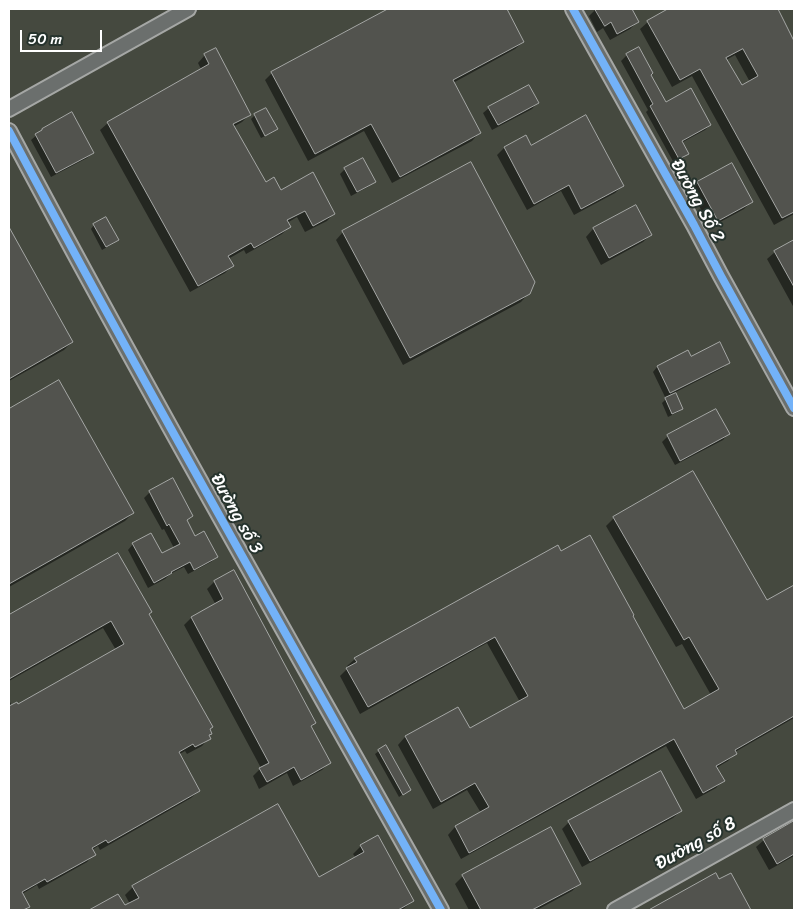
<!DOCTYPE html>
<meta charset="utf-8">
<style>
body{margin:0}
#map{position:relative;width:803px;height:919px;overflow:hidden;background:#373c37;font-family:Sriracha,sans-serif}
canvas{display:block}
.frame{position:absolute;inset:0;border:10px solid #fff;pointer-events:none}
.scale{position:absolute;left:20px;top:30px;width:82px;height:22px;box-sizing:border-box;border:2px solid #fff;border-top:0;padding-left:6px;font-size:15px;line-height:18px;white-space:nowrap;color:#fff;-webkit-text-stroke:4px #26332d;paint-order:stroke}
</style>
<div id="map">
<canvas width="803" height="919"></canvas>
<div class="frame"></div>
<div class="scale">50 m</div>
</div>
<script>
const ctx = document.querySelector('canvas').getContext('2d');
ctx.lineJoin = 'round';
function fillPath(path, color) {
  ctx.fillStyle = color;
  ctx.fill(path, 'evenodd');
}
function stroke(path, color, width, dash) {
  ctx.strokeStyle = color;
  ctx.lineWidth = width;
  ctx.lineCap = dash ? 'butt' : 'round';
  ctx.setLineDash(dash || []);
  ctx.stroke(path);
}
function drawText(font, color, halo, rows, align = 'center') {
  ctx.font = font + ' Sriracha,sans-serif';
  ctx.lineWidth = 4;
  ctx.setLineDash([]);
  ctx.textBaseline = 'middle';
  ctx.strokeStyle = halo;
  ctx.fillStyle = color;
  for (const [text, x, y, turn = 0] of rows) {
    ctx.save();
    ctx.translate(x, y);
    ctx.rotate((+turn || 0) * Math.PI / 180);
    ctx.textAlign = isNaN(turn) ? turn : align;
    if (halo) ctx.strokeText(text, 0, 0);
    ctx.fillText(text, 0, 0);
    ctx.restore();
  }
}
fillPath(new Path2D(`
 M 9,9 L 794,9 L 794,910 L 9,910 Z`), '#45493f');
fillPath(new Path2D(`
 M 391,9 L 505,9 L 523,42 L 515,49 L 453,83 L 479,133 L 472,141 L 392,183 L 364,131 L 308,161 L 265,80 L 272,73 Z
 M 596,9 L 630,9 L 637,22 L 630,29 L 610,40 L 603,28 L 597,32 L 589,16 Z
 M 671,9 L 777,9 L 785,24 L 784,25 L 794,44 L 794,214 L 774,225 L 692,76 L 672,87 L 640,29 L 648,22 ZM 735,55 L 750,82 L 741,87 L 726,60 Z
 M 638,49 L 650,75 L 666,104 L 710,125 L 705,130 L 681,143 L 687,154 L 682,159 L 674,163 L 646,112 L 648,110 L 621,61 L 626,56 Z
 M 205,55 L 249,115 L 242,122 L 233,127 L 265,183 L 280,191 L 334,213 L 327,221 L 305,232 L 297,217 L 287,223 L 289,227 L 282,234 L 246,254 L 244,250 L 228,259 L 232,266 L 225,273 L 190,292 L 100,130 L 108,123 L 201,69 L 198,63 Z
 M 537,103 L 532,109 L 492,130 L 483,113 L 489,108 Z
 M 266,109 L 276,129 L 273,132 L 261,138 L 251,119 L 255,115 Z
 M 38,134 L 92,153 L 87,158 L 51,177 L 31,140 Z
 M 526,137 L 531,146 L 622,186 L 615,193 L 574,215 L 561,191 L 527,210 L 497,155 L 504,148 Z
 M 345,169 L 374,181 L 368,187 L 351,196 L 340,174 Z
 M 698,183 L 752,201 L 744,209 L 711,227 L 690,190 Z
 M 635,207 L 650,235 L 643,242 L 601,265 L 586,237 L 593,229 Z
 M 94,225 L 117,240 L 114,243 L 102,250 L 91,229 Z
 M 9,230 L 72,342 L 64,350 L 9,381 Z
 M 343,232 L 529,293 L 521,302 L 403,365 L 336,240 Z
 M 794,241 L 794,308 L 767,259 L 775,252 Z
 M 687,352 L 690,358 L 728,363 L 723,368 L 666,397 L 667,399 L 682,409 L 678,412 L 668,417 L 662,403 L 666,399 L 653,372 L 657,367 Z
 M 59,382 L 133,513 L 125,521 L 9,587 L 9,410 Z
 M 716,411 L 728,434 L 723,440 L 675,465 L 662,442 L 668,436 Z
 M 150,492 L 192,516 L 186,521 L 195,538 L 216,557 L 211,562 L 188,574 L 184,567 L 170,574 L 165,579 L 148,588 L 128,550 L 133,544 L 161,555 L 174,548 L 164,529 L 162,530 L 144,498 Z
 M 614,518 L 767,602 L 794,586 L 794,718 L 735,752 L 736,753 L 728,761 L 716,768 L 723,780 L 716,788 L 696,799 L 666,746 L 461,859 L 448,835 L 455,827 L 481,813 L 467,790 L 433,809 L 398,745 L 405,737 L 457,708 L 469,730 L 520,702 L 487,643 L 360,714 L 340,676 L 348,668 L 347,666 L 355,659 L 561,552 L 632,616 L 684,710 L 711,695 L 682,644 L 676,647 L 606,526 Z
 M 118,554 L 209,730 L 208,736 L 209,738 L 202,746 L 187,754 L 185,751 L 178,755 L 199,791 L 191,798 L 100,850 L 98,846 L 92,850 L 94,854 L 87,862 L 39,889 L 37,885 L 22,894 L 28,910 L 9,910 L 9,700 L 12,706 L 17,706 L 116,650 L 103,628 L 9,681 L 9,616 Z
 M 234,571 L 315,723 L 310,728 L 329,763 L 322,770 L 293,786 L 287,773 L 259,789 L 253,776 L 261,768 L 184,625 L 191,618 L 216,605 L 207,589 L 214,582 Z
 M 379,751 L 409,790 L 399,797 L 375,754 Z
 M 681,811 L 673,818 L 582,867 L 562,829 L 569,822 Z
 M 794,823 L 794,856 L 769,870 L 756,847 L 764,840 Z
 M 377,837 L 413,901 L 402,910 L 92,910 L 118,896 L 125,907 L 130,904 L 125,895 L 133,887 L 319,879 L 356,858 L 353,854 L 361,846 Z
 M 731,874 L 750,910 L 651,910 L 715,875 L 719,881 Z
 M 463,876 L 579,884 L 572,891 L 537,910 L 469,910 L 455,884 Z`), '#0007');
const building = new Path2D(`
 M 388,9 L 507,9 L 524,42 L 453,80 L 481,133 L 400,177 L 371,124 L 315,154 L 271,72 Z
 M 595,9 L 632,9 L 639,22 L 617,34 L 611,22 L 605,26 Z
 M 668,9 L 778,9 L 794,41 L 794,212 L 782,218 L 700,69 L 680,80 L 647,21 ZM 743,49 L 758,76 L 742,85 L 726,58 Z
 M 639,47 L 653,73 L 651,75 L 666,102 L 691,88 L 711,125 L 682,141 L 689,154 L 679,159 L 650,106 L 653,104 L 626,54 Z
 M 216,48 L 251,115 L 233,124 L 266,182 L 274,177 L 281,190 L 313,172 L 335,214 L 313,226 L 305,211 L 287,220 L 291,227 L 254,248 L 251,243 L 228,256 L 234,266 L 198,286 L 107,122 L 209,64 L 204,54 Z
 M 529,85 L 539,103 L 498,125 L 488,107 Z
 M 266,108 L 278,129 L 265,136 L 254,114 Z
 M 72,112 L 94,153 L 56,173 L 35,134 L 42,130 L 42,129 Z
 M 586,115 L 624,186 L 581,209 L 569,185 L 534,204 L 504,147 L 526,135 L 531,145 Z
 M 363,158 L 376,182 L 357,192 L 344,168 Z
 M 471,162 L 535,282 L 530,294 L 410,358 L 342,231 Z
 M 732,163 L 753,202 L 718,221 L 697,182 Z
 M 636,205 L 652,235 L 609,258 L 593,228 Z
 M 106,217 L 119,240 L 106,247 L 93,224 Z
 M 9,227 L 73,342 L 9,379 Z
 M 794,240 L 794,287 L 774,251 Z
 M 720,342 L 730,363 L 670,393 L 657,366 L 688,350 L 691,356 Z
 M 59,380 L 134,513 L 9,584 L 9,409 Z
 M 676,393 L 683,409 L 672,414 L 665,398 Z
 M 716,409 L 730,434 L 680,461 L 667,435 Z
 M 693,471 L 767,600 L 794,585 L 794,716 L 735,750 L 737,754 L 716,766 L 725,781 L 703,793 L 674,739 L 469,853 L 455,826 L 489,807 L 475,783 L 441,802 L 405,736 L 458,707 L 470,728 L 528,696 L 495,637 L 368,707 L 346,668 L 357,662 L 354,658 L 558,545 L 561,551 L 590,535 L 634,615 L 633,616 L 684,709 L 719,689 L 689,637 L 684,640 L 613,517 Z
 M 173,478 L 193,516 L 187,520 L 195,536 L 204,531 L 218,557 L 194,570 L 190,562 L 171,572 L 172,573 L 154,583 L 132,543 L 151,533 L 162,553 L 180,544 L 169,524 L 167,526 L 149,491 Z
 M 118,553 L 152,612 L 149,614 L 213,727 L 210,729 L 212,734 L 209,735 L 211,739 L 195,747 L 193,744 L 179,752 L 200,791 L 108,843 L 106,840 L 92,848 L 96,855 L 47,882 L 45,879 L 22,892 L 30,907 L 23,910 L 9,910 L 9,706 L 17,702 L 18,704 L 124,644 L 111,621 L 9,679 L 9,615 Z
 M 234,570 L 316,723 L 311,726 L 331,763 L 301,780 L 294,767 L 267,782 L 259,768 L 269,763 L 191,617 L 223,599 L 214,581 Z
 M 386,745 L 411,790 L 403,795 L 378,750 Z
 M 661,771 L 682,811 L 590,861 L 568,821 Z
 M 278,804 L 319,877 L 364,852 L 360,845 L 378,835 L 414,901 L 398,910 L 89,910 L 118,894 L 125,905 L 139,898 L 132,886 Z
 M 794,821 L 794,854 L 777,864 L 763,839 Z
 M 551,827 L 581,884 L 532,910 L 481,910 L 462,875 Z
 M 716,873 L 719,879 L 731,873 L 751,910 L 649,910 Z`);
fillPath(building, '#52534e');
stroke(building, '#a5a7a5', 1);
const minor = new Path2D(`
 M 573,9 L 694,225 L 721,276 L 794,408
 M 9,109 L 188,9
 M 9,131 C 148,393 296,651 441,910
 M 615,910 L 794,810`);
stroke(minor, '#a5a7a5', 18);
stroke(minor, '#6b6f6d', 14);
stroke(new Path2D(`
 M 573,9 L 694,225 L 721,276 L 794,408
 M 9,131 C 148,393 296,651 441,910`), '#73b2f8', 8);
drawText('18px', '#fff', '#26332d', [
 ["Đường Số 2",697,201,61],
 ["Đường số 3",236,514,61],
 ["Đường số 8",696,844,-29]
]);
</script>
